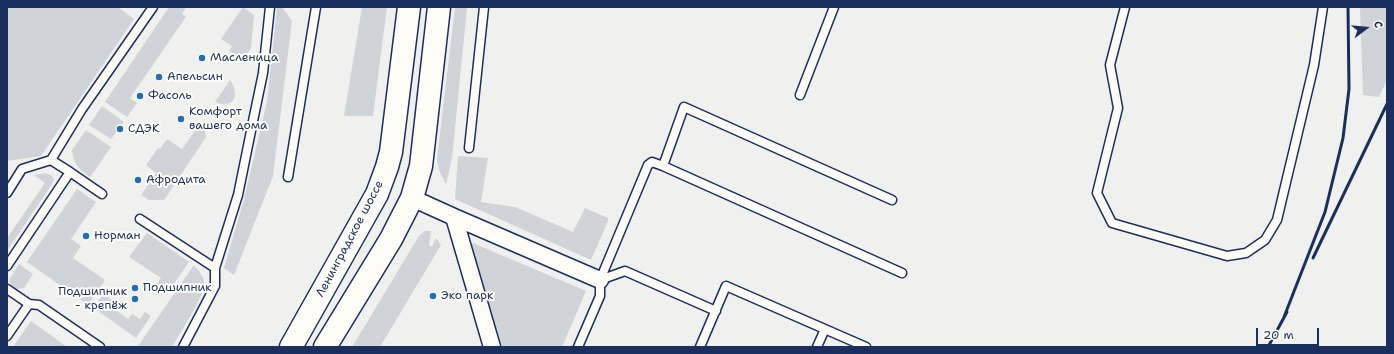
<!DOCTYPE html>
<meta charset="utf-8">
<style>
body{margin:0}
#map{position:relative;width:1394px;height:354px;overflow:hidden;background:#f0f0ee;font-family:"Shantell Sans",sans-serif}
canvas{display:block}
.frame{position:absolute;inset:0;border:8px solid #1b2f5e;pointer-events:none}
.north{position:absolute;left:1346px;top:8px;width:40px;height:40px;-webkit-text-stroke:3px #fdfcf7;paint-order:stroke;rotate:74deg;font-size:11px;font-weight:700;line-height:16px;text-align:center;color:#1b2f5e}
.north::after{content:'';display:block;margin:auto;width:14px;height:18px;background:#1b2f5e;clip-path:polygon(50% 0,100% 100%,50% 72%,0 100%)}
.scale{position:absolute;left:1256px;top:328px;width:63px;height:18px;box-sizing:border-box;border:2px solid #1b2f5e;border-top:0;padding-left:5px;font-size:12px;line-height:14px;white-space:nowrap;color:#1b2f5e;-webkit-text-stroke:3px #fdfcf7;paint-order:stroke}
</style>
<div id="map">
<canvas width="1394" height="354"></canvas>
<div class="frame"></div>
<div class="north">С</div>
<div class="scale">20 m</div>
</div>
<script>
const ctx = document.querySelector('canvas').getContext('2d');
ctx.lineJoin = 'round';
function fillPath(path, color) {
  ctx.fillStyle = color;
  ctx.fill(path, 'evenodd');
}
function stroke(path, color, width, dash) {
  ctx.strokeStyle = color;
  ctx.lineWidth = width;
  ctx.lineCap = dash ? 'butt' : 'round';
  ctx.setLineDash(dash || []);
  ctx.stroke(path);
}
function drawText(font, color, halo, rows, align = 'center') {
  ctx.font = font + ' "Shantell Sans",sans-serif';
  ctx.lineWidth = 4;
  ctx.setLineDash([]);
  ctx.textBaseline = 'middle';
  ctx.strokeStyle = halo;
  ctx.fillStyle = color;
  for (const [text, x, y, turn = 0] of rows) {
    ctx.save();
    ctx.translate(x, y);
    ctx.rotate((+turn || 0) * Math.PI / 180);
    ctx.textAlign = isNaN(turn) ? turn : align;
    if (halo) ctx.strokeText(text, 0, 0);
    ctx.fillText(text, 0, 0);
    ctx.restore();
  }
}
fillPath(new Path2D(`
 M 7,7 L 118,7 L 134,19 L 41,156 L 7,161 Z
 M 169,7 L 186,7 L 182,14 L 186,17 L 130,98 L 137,103 L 127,117 L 105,102 Z
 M 243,7 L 254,15 L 251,48 L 243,60 L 229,51 L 232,46 L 221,39 Z
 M 277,7 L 282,7 L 292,21 L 273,176 L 234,275 L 224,268 L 243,203 L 267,102 Z
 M 362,7 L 387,7 L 373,116 L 344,116 Z
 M 455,7 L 467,7 L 452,159 L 446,184 L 439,170 L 437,159 Z
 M 1360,7 L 1387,7 L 1387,80 L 1379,97 L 1363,95 Z
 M 230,80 C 236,87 239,105 224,104 C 221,104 217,103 215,102 Z
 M 102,106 L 124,122 L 111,139 L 89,125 Z
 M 199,125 L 204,128 L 206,137 L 164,200 L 149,200 L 141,195 L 156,173 L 146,165 L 158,148 L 160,149 L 167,139 L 182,149 Z
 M 86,130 L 111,147 L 90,177 C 78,168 74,165 72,150 Z
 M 458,156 L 488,158 L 481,202 L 515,207 L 573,232 L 585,208 L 608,218 L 608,221 L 591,260 L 455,199 Z
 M 45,173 L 51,175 L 54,180 L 52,184 L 7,251 L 7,238 L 45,183 L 34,175 Z
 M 77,189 L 96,202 L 71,239 L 81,246 L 73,258 L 105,280 L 88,305 L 27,262 Z
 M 424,231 L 431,231 L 429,245 L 432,247 L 436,238 L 441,245 L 380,347 L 352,347 L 419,236 Z
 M 147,233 L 189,262 L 166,295 L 154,288 L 161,278 L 129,257 Z
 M 473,243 L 586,291 L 562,347 L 502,347 L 471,244 Z
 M 19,264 L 33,274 L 24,288 L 18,289 L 13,288 L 9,280 Z
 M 194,265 C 198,270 203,275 204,281 C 206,295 179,334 172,347 L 139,347 L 138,346 Z
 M 103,294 L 121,306 L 117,311 L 128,319 L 132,314 L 140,319 L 145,312 L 151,316 L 136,338 L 94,308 Z
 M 31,321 L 67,347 L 13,347 Z`), '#d0d3d8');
const service = new Path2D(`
 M 1125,7 L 1110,65 L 1118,108 L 1097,193 L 1112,223 L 1227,256 L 1246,253 L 1265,240 L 1277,220 L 1314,65 L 1323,7
 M 800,95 L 834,7
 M 469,148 L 484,7
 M 70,172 L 102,194
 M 288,177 L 316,7
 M 7,193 L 22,169 L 51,160 L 82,109 L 153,7
 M 892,200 L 684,107 L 663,166 L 902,273
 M 140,219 L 215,268
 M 7,266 L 70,172 L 51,160
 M 600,280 L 625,271 L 716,311
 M 7,289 L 29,304 L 39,305 L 100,347
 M 7,336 L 29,304
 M 183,347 L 215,286 L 215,268 L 238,195 L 253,121 L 263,73 L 270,7
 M 578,347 L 600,296 L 600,280 L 648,165 L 652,162 L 663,166
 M 700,347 L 726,286 L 866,347
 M 817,347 L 825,329`);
const minor = new Path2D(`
 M 412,198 L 454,217 L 492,347
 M 454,217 L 600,280`);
const primary = new Path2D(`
 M 291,347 L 377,194 L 387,167 L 391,152 L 409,7
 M 325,347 L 391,239 L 412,198 L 421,166 L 439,7`);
stroke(service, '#1b2f5e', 11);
stroke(minor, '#1b2f5e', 19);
stroke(primary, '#1b2f5e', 25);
stroke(service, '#fdfcf7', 8);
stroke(minor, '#fdfcf7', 16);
stroke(primary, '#fdfcf7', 22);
stroke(new Path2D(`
 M 1313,258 L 1387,104
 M 1284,317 L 1325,212 L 1343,138 L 1349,89 L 1348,7
 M 1268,347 L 1287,312`), '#1b2f5e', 3);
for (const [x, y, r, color] of [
 [202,58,4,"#1f6fb2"],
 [159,77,4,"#1f6fb2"],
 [140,96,4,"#1f6fb2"],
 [181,119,4,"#1f6fb2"],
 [120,129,4,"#1f6fb2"],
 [138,180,4,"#1f6fb2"],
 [86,236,4,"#1f6fb2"],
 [135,288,4,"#1f6fb2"],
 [433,296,4,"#1f6fb2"],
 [135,299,4,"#1f6fb2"]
]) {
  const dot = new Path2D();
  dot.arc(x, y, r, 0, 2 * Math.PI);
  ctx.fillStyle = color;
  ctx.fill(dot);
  stroke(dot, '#fdfcf7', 1.5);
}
drawText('12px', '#1b2f5e', '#fdfcf7', [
 ["Масленица",210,58],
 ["Апельсин",167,77],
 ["Фасоль",148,96],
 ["Комфорт",189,112],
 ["вашего дома",189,126],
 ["СДЭК",128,129],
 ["Афродита",146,180],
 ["Норман",94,236],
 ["Подшипник",143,288],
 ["Подшипник",127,292,"right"],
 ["- крепёж",127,306,"right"],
 ["Эко парк",441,296]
], 'left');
drawText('12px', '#1b2f5e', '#fdfcf7', [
 ["Ленинградское шоссе",350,239,-62]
]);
</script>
